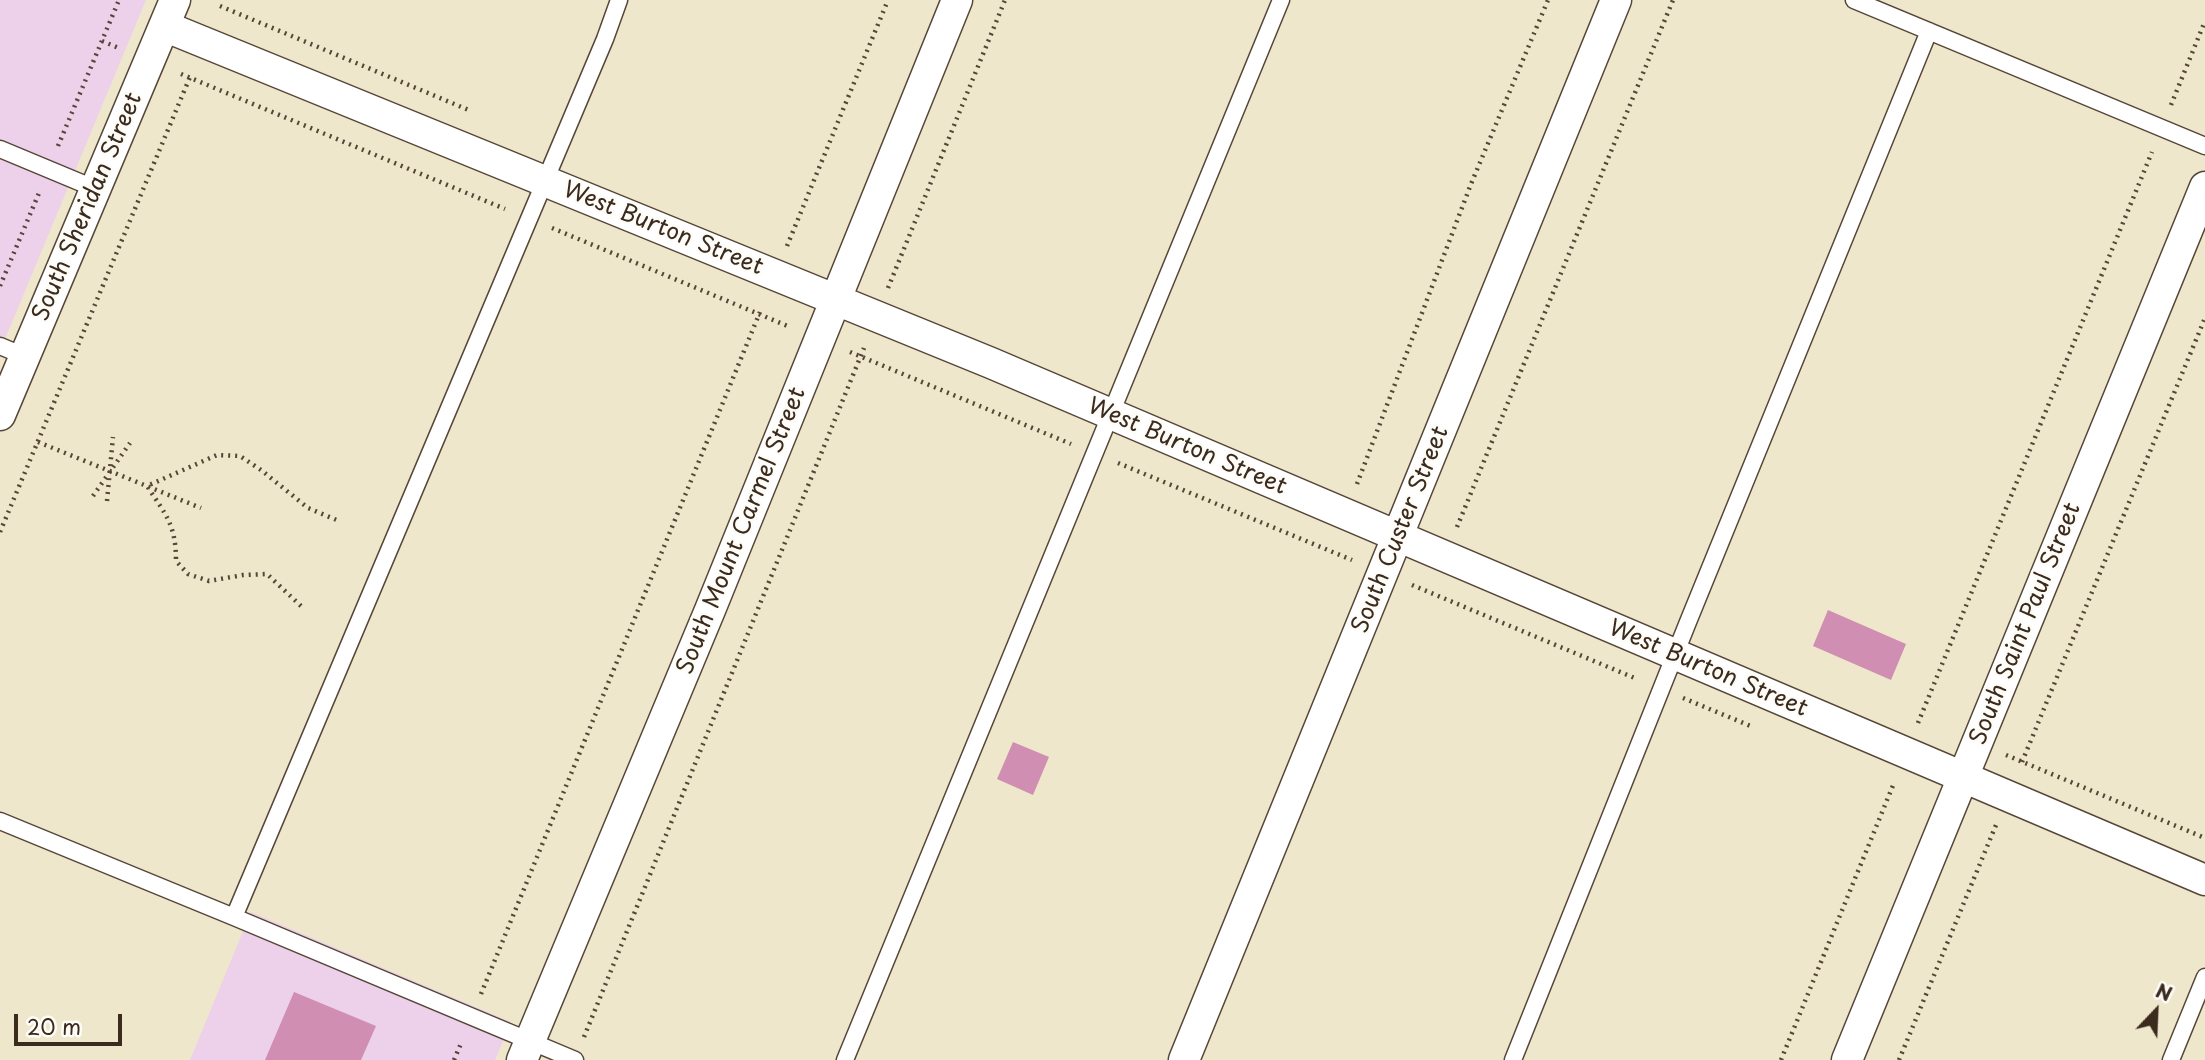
<!DOCTYPE html>
<style>
body{margin:0}
#map{position:relative;width:2205px;height:1060px;overflow:hidden;background:#efe7cb;font-family:"Playpen Sans",sans-serif}
canvas{display:block}
.north{position:absolute;left:2121px;top:976px;width:70px;height:70px;-webkit-text-stroke:5px #fdfcf7;paint-order:stroke;rotate:23deg;font-size:19px;font-weight:700;line-height:28px;text-align:center;color:#3b2a1e}
.north::after{content:'';display:block;margin:auto;width:24px;height:32px;background:#3b2a1e;clip-path:polygon(50% 0,100% 100%,50% 72%,0 100%)}
.scale{position:absolute;left:14px;top:1014px;width:108px;height:32px;box-sizing:border-box;border:4px solid #3b2a1e;border-top:0;padding-left:9px;font-size:21px;line-height:24px;white-space:nowrap;color:#3b2a1e;-webkit-text-stroke:5px #fdfcf7;paint-order:stroke}
</style>
<div id="map">
<canvas width="2205" height="1060"></canvas>
<div class="north">N</div>
<div class="scale">20 m</div>
</div>
<script>
const ctx = document.querySelector('canvas').getContext('2d');
ctx.lineJoin = 'round';
function fillPath(path, color) {
  ctx.fillStyle = color;
  ctx.fill(path, 'evenodd');
}
function stroke(path, color, width, dash) {
  ctx.strokeStyle = color;
  ctx.lineWidth = width;
  ctx.lineCap = dash ? 'butt' : 'round';
  ctx.setLineDash(dash || []);
  ctx.stroke(path);
}
function drawText(font, color, halo, rows, align = 'center') {
  ctx.font = font + ' "Playpen Sans",sans-serif';
  ctx.lineWidth = 5;
  ctx.setLineDash([]);
  ctx.textBaseline = 'middle';
  ctx.strokeStyle = halo;
  ctx.fillStyle = color;
  for (const [text, x, y, turn = 0] of rows) {
    ctx.save();
    ctx.translate(x, y);
    ctx.rotate((+turn || 0) * Math.PI / 180);
    ctx.textAlign = isNaN(turn) ? turn : align;
    if (halo) ctx.strokeText(text, 0, 0);
    ctx.fillText(text, 0, 0);
    ctx.restore();
  }
}
fillPath(new Path2D(`
 M 0,0 L 146,0 L 0,351 Z
 M 251,912 L 511,1022 L 495,1060 L 190,1060 Z`), '#edd0e9');
fillPath(new Path2D(`
 M 1828,610 L 1906,644 L 1891,680 L 1813,646 Z
 M 1013,742 L 1049,757 L 1033,795 L 997,779 Z
 M 294,992 L 376,1026 L 361,1060 L 265,1060 Z`), '#d08eb2');
const service = new Path2D(`
 M 1854,0 L 2205,146
 M 0,149 L 96,189
 M 0,346 L 24,356
 M 0,821 L 234,917 L 575,1060
 M 234,917 L 605,39 L 619,0
 M 845,1060 L 1281,0
 M 1513,1060 L 1688,622 L 1929,31
 M 2171,1060 L 2205,977`);
const minor = new Path2D(`
 M 164,26 L 991,363 L 2205,880
 M 0,415 L 175,0
 M 522,1060 L 710,610 L 957,0
 M 1184,1060 L 1616,0
 M 1847,1060 L 2205,187`);
stroke(service, '#564638', 19);
stroke(minor, '#564638', 33);
stroke(new Path2D(`
 M 220,6 L 471,111
 M 102,41 L 121,49
 M 181,74 L 505,209
 M 2171,105 L 2205,21
 M 58,146 L 119,0
 M 552,228 L 790,327
 M 787,246 L 888,0
 M 0,286 L 39,193
 M 888,288 L 1005,0
 M 850,352 L 1071,444
 M 38,442 L 201,508
 M 1118,463 L 1352,560
 M 1357,484 L 1471,184 L 1548,0
 M 93,496 L 130,443
 M 107,501 L 113,437
 M 1457,527 L 1673,0
 M 0,532 L 190,77
 M 1412,585 L 1637,679
 M 301,606 L 267,574 L 243,575 L 209,581 L 188,574 L 176,561 C 176,525 166,515 147,486 L 217,455 L 240,456 L 261,470 L 308,508 L 339,521
 M 1683,698 L 1753,727
 M 1918,723 L 2152,152
 M 2006,755 L 2205,838
 M 2022,762 L 2205,318
 M 481,994 L 760,312
 M 584,1037 L 864,348
 M 454,1060 L 462,1041
 M 1781,1060 L 1894,783
 M 1899,1060 L 1996,825`), '#564638', 4.5, [2, 5]);
stroke(service, '#fff', 16);
stroke(minor, '#fff', 30);
drawText('23px', '#3b2a1e', '#fdfcf7', [
 ["South Sheridan Street",88,207,-67],
 ["West Burton Street",663,229,22],
 ["West Burton Street",1187,447,23],
 ["South Custer Street",1401,530,-68],
 ["South Mount Carmel Street",742,531,-68],
 ["South Saint Paul Street",2026,624,-68],
 ["West Burton Street",1708,669,23]
]);
</script>
